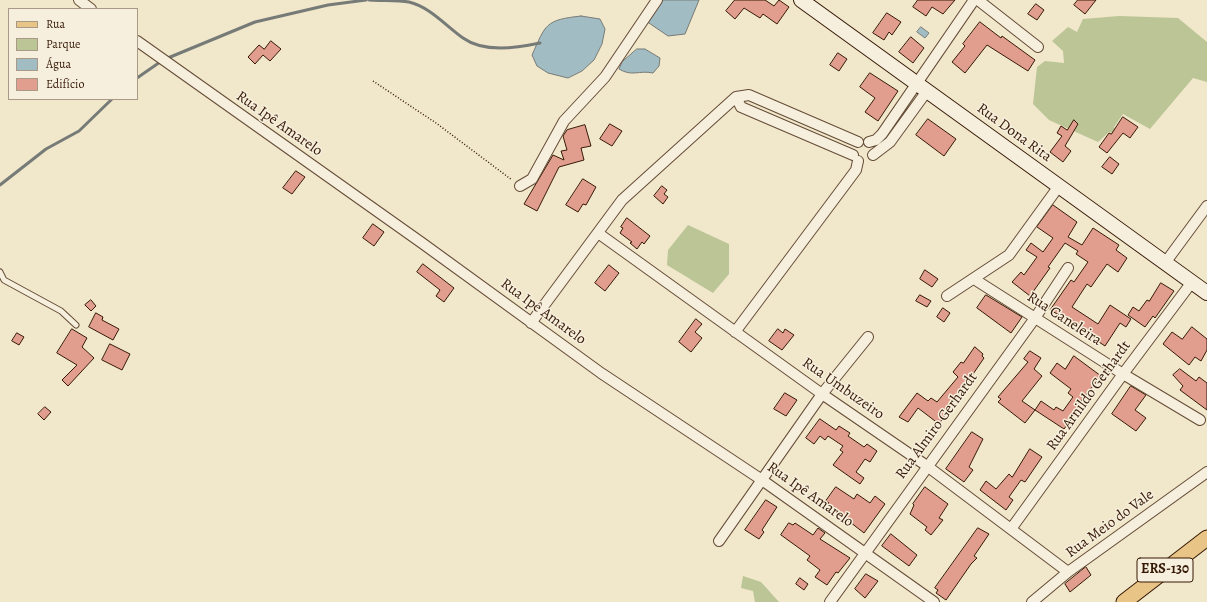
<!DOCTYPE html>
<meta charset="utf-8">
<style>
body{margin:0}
#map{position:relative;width:1207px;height:602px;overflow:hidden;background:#f1e7cb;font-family:Alegreya,serif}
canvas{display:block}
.legend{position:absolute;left:8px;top:8px;width:130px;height:92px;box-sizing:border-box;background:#f6efdd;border:1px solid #a99987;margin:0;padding:5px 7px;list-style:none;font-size:12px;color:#361905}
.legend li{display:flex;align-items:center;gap:8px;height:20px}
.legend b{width:20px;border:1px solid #a99987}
</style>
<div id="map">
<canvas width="1207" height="602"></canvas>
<ul class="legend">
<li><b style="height:5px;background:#e8c486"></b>Rua</li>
<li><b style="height:11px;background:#bbc596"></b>Parque</li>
<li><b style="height:11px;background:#a2bcc3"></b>Água</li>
<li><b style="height:11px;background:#e19e8e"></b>Edifício</li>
</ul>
</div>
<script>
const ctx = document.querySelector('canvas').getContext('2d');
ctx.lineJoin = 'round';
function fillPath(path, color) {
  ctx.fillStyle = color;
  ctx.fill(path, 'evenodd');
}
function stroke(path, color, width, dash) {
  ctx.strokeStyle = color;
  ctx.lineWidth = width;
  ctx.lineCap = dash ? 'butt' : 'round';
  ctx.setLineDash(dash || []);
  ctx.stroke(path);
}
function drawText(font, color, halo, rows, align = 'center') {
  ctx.font = font + ' Alegreya,serif';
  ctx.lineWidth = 3;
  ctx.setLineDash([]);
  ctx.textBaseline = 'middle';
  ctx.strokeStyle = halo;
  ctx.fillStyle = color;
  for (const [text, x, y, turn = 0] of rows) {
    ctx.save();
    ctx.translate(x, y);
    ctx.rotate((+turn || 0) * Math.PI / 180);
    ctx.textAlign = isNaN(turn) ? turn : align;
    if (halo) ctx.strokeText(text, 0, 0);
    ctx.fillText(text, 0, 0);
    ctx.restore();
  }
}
fillPath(new Path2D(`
 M 1119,16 L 1178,18 L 1207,42 L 1207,82 L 1193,78 L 1150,129 L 1123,114 L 1114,127 L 1117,134 L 1109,132 L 1098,142 L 1049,120 L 1033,104 L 1037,67 L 1045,61 L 1064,63 L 1063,51 L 1052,41 L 1068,27 L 1077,32 L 1083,19 Z
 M 688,225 L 729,244 L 729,274 L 713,293 L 667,265 L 668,250 Z
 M 743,576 L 761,582 L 779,602 L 755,602 L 753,591 L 741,588 Z`), '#bbc596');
const water = new Path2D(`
 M 663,0 L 699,0 L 685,34 L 668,36 L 646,21 Z
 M 581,16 L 600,19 L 605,29 L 602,44 L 594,60 L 582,71 L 568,78 L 548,73 L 537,66 L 532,55 C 546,24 545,20 581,16 Z
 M 921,27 L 929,33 L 925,38 L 917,32 Z
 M 637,49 L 645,49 L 660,58 L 659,66 L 653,73 C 639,70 632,77 619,69 L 622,62 Z`);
fillPath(water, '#a2bcc3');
stroke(water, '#777b77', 1);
stroke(new Path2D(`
 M 369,0 C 382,1 397,0 409,2 C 430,7 446,26 463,38 C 484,53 516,48 540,43
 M 137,78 L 163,60 L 255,22 L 328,5 L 366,0
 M 0,185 L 46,149 L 79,131 L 112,99`), '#777b77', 3);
const building = new Path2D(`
 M 735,0 L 765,0 L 774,6 L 779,0 L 789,7 L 777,24 L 763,14 L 760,18 L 744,8 L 735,19 L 726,11 Z
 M 918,0 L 955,0 L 943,14 L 932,7 L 926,16 L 913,7 Z
 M 1078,0 L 1096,0 L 1085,14 L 1074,5 Z
 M 1036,4 L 1044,10 L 1037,20 L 1028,14 Z
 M 887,13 L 901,22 L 892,35 L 889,32 L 884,40 L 873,33 Z
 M 980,22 L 1001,38 L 1002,36 L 1035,60 L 1028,71 L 987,45 L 965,73 L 952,62 L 965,46 L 963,44 Z
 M 911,37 L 924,48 L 913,63 L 899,52 Z
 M 271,41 L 281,49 L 270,61 L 263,55 L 255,64 L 248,57 L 259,45 L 264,49 Z
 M 838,53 L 847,59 L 839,71 L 830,65 Z
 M 870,73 L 898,91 L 878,121 L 865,112 L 875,98 L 860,87 Z
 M 1123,117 L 1138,127 L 1130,138 L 1123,133 L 1107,153 L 1099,147 L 1109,133 L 1111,134 Z
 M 928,119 L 956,139 L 944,156 L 916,135 Z
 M 1074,120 L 1078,124 L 1065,146 L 1071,151 L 1063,162 L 1050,152 L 1062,136 L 1057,133 L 1061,126 L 1067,130 Z
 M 610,124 L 622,131 L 612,146 L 600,139 Z
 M 585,125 L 591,146 L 581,148 L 584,160 L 559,167 L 537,211 L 524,204 L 553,155 L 564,160 L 561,151 L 567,150 L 563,136 L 567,130 Z
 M 1110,157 L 1119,164 L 1112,174 L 1102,167 Z
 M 296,171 L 305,177 L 292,194 L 283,188 Z
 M 583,179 L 596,187 L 586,205 L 583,204 L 578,212 L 566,205 Z
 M 662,186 L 667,190 L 664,194 L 668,197 L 663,204 L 654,196 Z
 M 1053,205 L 1077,222 L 1068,237 L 1082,245 L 1093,228 L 1119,245 L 1116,250 L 1127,258 L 1118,272 L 1107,264 L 1091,287 L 1087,284 L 1072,307 L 1098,324 L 1110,305 L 1131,319 L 1126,327 L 1120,323 L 1105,346 L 1090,336 L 1088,338 L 1079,331 L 1081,327 L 1050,310 L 1071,280 L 1074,282 L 1088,262 L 1076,254 L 1078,251 L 1065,243 L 1048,267 L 1050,268 L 1030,296 L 1012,282 L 1021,272 L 1024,275 L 1037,257 L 1026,250 L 1031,243 L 1043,252 L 1053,238 L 1037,227 Z
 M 627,218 L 650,236 L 644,244 L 642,242 L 637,249 L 630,243 L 632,242 L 620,233 L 623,228 L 621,227 Z
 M 373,224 L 384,232 L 374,246 L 363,238 Z
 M 423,264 L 454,288 L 444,302 L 436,296 L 440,290 L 417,272 Z
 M 609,265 L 619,273 L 605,291 L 595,283 Z
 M 925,270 L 938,279 L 932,287 L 920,279 Z
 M 1161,283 L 1174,291 L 1155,318 L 1153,316 L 1145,327 L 1128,315 L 1133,307 L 1139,311 L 1147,300 L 1149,301 Z
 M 920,295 L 931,301 L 927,307 L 916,301 Z
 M 986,295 L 1022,317 L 1011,333 L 977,308 Z
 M 91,300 L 96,306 L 91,311 L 85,305 Z
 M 943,308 L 950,313 L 944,322 L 937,317 Z
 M 96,313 L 103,317 L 102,320 L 119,329 L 113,340 L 89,327 Z
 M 696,319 L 702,324 L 695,332 L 702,338 L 691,352 L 679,342 Z
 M 1192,327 L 1207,339 L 1207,350 L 1201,361 L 1195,357 L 1189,365 L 1163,344 L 1172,332 L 1182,339 Z
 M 72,329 L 87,338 L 82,347 L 94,358 L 68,386 L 62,380 L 77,365 L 57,353 Z
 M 778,329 L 783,333 L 785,329 L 794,335 L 782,350 L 769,341 Z
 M 17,333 L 24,337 L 19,345 L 12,341 Z
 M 110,344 L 130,354 L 122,370 L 102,360 Z
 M 975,347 L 983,354 L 982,356 L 984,358 L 939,424 L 918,408 L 908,422 L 899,417 L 917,393 L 928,401 L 931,398 L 937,402 L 958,377 L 953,372 L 961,362 L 963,363 Z
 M 1030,351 L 1041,358 L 1034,369 L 1042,376 L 1022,401 L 1035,410 L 1025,423 L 998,402 L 1001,399 L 998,397 L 1028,362 L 1024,359 Z
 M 1074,356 L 1101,376 L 1077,406 L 1080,408 L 1064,429 L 1035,410 L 1041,401 L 1054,410 L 1056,407 L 1063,411 L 1073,397 L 1068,393 L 1071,389 L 1050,373 L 1057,363 L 1065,369 Z
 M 1180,369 L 1196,381 L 1199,377 L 1207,383 L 1207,410 L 1180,390 L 1183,386 L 1173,375 Z
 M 1131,386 L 1146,395 L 1135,410 L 1146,418 L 1136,431 L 1112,414 Z
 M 785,393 L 797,400 L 786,416 L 774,409 Z
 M 45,407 L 51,412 L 44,420 L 38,414 Z
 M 820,419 L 836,430 L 839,426 L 850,433 L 848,436 L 864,447 L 867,444 L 877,451 L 870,462 L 865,459 L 856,472 L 864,478 L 860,484 L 833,465 L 843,452 L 840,450 L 843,446 L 828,436 L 825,440 L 820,436 L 814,444 L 806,438 Z
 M 972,432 L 983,439 L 969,467 L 973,470 L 964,482 L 946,469 Z
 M 1030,449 L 1042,457 L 1025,482 L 1021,480 L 1009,497 L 1013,500 L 1006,510 L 980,490 L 986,481 L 996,489 L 1009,474 L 1012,477 Z
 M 836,487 L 854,499 L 857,494 L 870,503 L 875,496 L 885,504 L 864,533 L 827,504 L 829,503 L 826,501 Z
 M 925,487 L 948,504 L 939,518 L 943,520 L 931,535 L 925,530 L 927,527 L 910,514 L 914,505 L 913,504 Z
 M 766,500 L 777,507 L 762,530 L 764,532 L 759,539 L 745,530 Z
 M 789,523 L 793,525 L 795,523 L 813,535 L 818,528 L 825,533 L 820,539 L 850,558 L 838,573 L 836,572 L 827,585 L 815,577 L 820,570 L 807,560 L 810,556 L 781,535 Z
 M 978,528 L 989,534 L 974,556 L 977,558 L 971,564 L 946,600 L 936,593 L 938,590 L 935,588 Z
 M 891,534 L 917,555 L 909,566 L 882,546 Z
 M 1086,567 L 1091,575 L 1070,592 L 1065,584 Z
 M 866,574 L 878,581 L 865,598 L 855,589 Z
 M 800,578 L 808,584 L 804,590 L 796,584 Z`);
fillPath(building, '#e19e8e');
stroke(building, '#361905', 1);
const lane = new Path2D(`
 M 0,272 L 4,280 L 61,311 L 76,325`);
const street = new Path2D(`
 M 79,0 L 91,9
 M 978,0 L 1038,47
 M 137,41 L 422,243 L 601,373 L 762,480 L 934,602
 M 736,97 L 741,107 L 853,155
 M 869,142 L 876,140 L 882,134 L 974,0
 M 873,155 L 890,142 L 927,91
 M 520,186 L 532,179 L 564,121 L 605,77 L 657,0
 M 598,233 L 822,394 L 927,466 L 1068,572
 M 1165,263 L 1207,206
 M 974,279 L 1123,374 L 1200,420
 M 947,296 L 1009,255 L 1059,186
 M 531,323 L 622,200 L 736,97 L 749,95 L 858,142
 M 735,332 L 856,170 L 858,161
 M 1011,529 L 1123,374 L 1192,282
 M 719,541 L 822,394 L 868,337
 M 830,602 L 1035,318 L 1068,268
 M 1032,602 L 1068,572 L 1207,472`);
const secondary = new Path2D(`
 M 801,0 L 1207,293`);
const primary = new Path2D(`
 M 1124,602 L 1207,538`);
stroke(lane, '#654c36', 7);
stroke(street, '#654c36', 12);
stroke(secondary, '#361905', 16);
stroke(primary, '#361905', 17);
stroke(new Path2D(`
 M 373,81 L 436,123 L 512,180`), '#361905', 1.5, [1, 2]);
stroke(lane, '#f6efdd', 5);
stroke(street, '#f6efdd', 10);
stroke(secondary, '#f6efdd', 14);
stroke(primary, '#e8c486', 15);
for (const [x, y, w] of [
 [1165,570,56]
]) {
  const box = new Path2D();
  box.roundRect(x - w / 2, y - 12, w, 24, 3);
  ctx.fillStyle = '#f6efdd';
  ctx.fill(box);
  stroke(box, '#361905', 1);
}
drawText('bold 14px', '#361905', null, [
 ["ERS-130",1165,570]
]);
drawText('15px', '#361905', '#f6efdd', [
 ["Rua Ipê Amarelo",279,124,35],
 ["Rua Dona Rita",1014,133,36],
 ["Rua Ipê Amarelo",543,312,36],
 ["Rua Caneleira",1064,319,33],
 ["Rua Umbuzeiro",843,389,35],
 ["Rua Arnildo Gerhardt",1089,396,-54],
 ["Rua Almiro Gerhardt",937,426,-54],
 ["Rua Ipê Amarelo",810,495,35],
 ["Rua Meio do Vale",1110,524,-36]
]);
</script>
